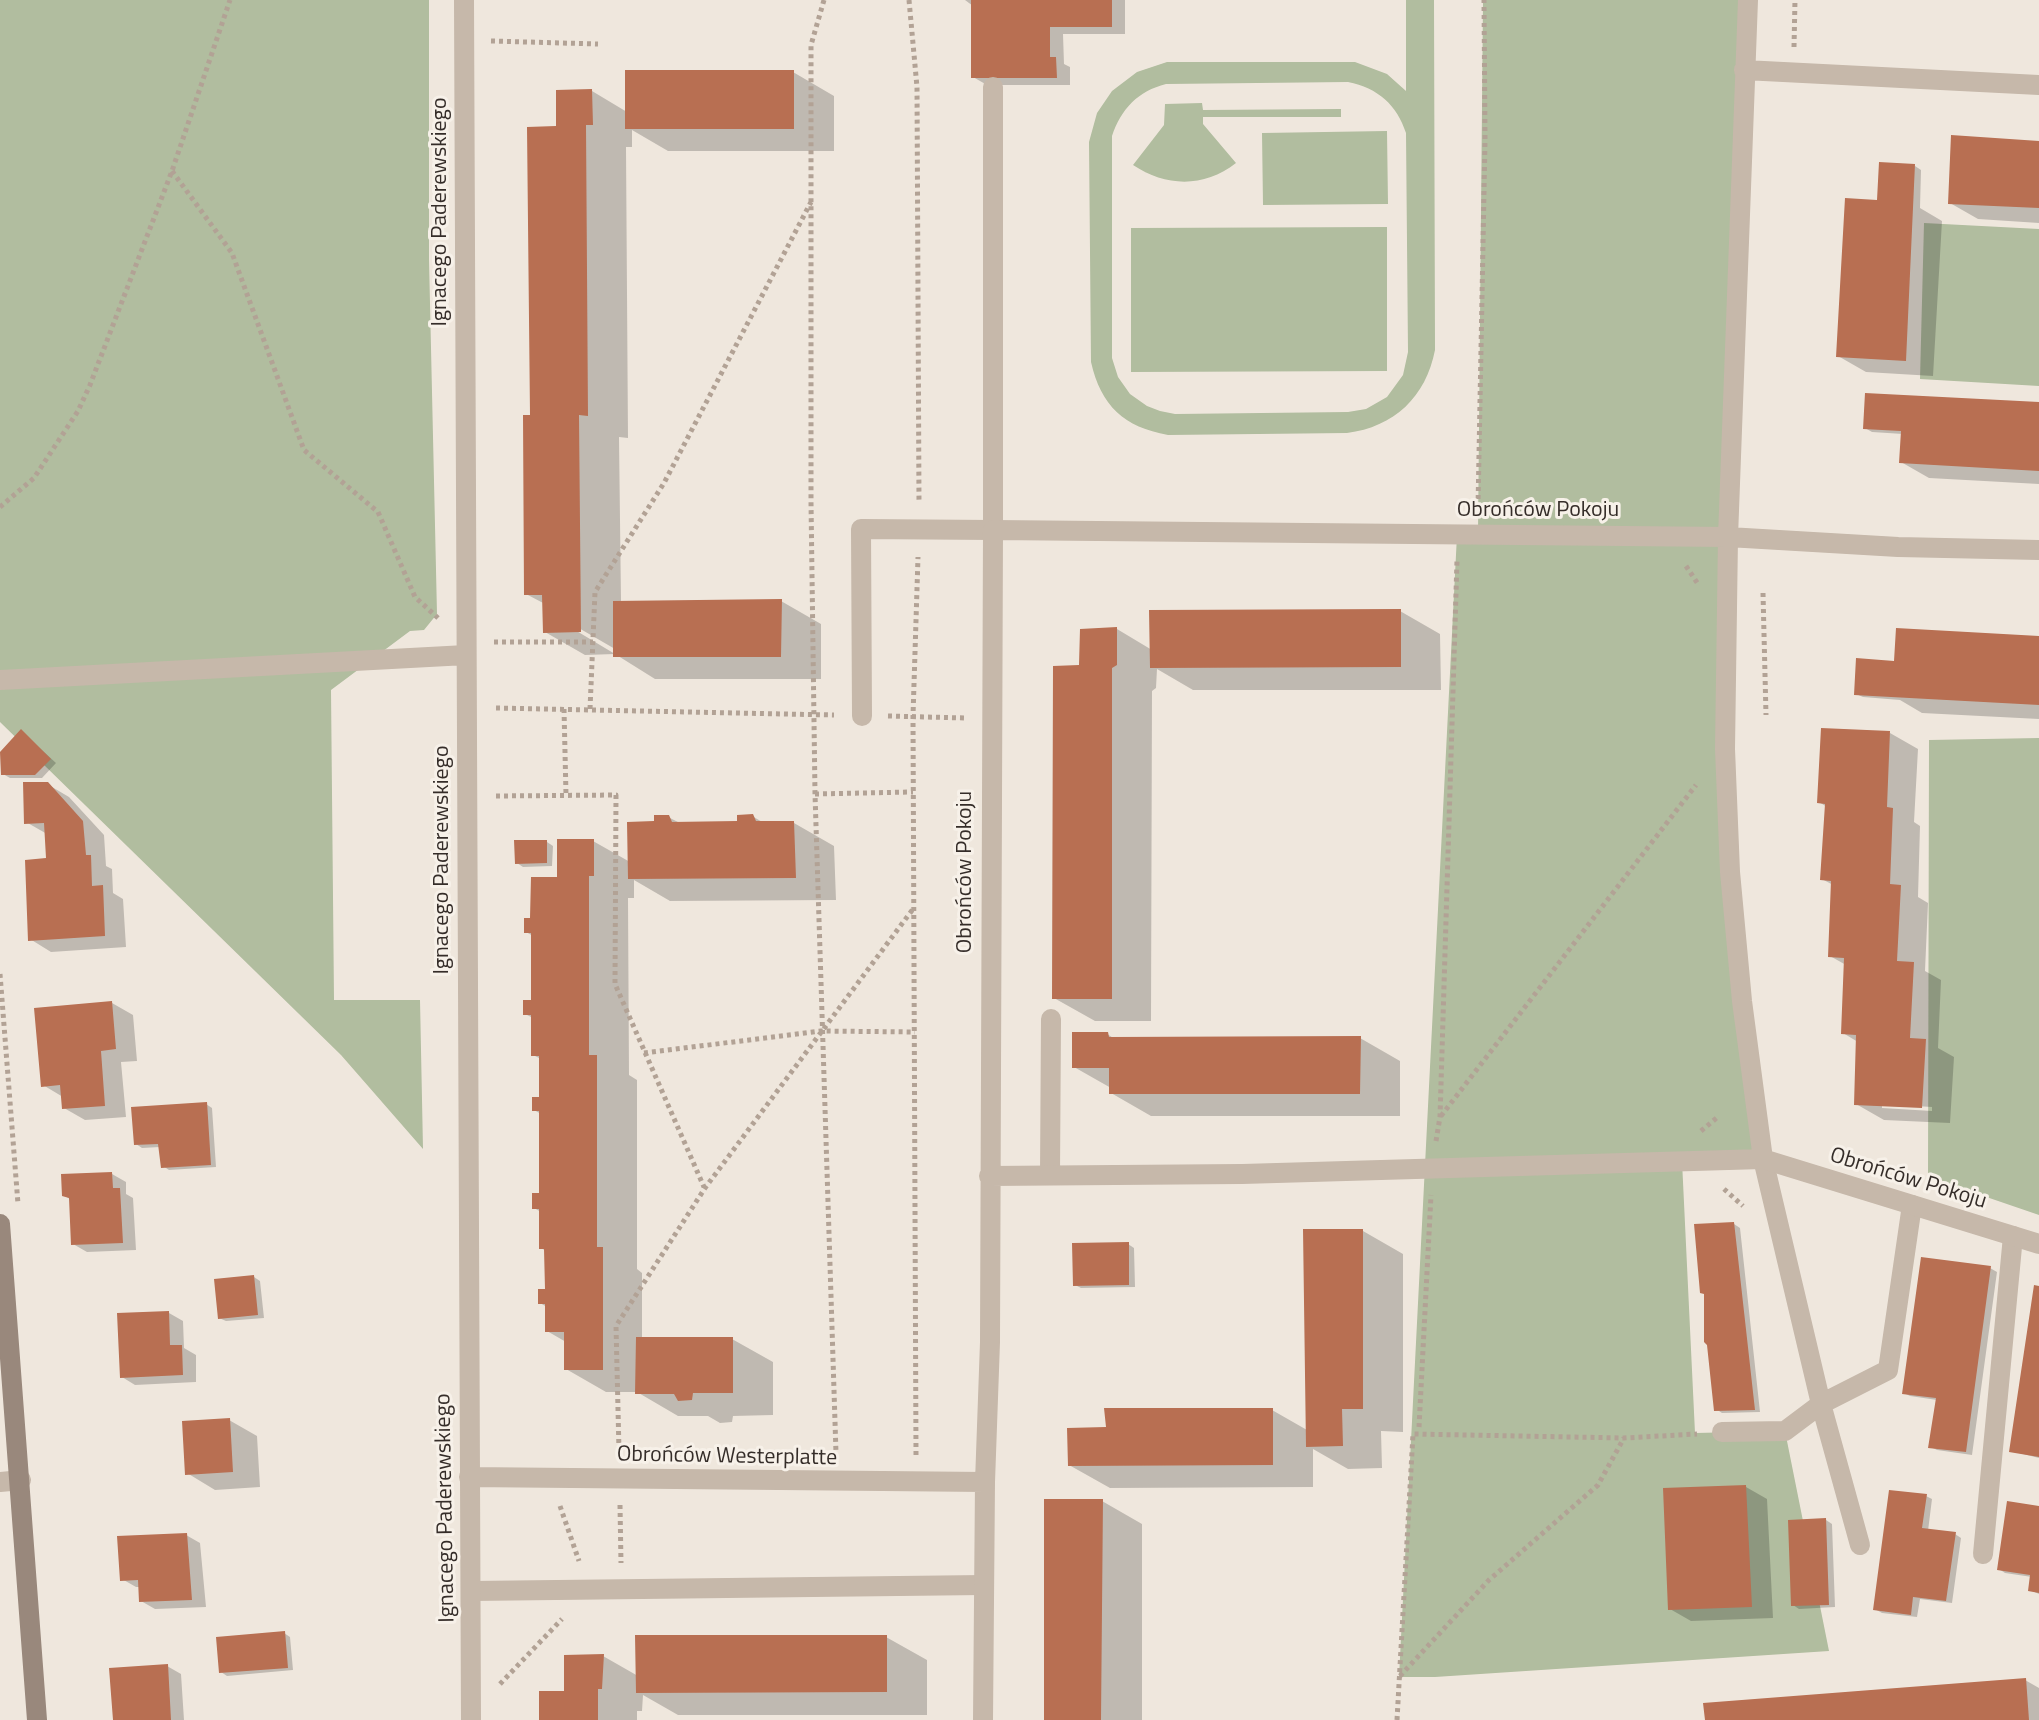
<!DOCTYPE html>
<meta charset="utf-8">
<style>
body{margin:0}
canvas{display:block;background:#efe7dd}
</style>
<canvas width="2039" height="1720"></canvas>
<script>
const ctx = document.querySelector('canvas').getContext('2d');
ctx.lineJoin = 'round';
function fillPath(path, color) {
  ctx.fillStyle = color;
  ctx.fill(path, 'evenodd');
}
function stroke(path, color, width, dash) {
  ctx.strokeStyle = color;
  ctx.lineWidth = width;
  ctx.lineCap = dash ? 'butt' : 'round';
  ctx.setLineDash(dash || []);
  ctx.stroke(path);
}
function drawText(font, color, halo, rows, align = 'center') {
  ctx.font = font + ' "Titillium Web",sans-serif';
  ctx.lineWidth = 6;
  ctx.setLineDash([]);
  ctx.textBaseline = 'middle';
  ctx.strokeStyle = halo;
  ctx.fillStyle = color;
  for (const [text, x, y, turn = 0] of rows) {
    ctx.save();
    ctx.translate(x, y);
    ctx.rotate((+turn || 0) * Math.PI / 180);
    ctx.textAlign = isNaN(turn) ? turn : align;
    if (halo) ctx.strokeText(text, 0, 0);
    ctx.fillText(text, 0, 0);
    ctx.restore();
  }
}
fillPath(new Path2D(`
 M 0,0 L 429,0 L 429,259 L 437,614 L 424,630 L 410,631 L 331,690 L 334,1000 L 420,1000 L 423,1149 L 341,1055 L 0,722 Z
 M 1406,0 L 1434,0 L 1435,350 C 1426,397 1394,427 1347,433 L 1168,435 C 1124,427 1101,406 1091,362 L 1089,142 L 1097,113 L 1112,91 L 1137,72 L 1167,62 L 1355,62 L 1387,74 L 1406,91 ZM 1348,82 C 1378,88 1397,105 1406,133 L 1408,352 L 1403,375 L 1387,397 L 1366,409 L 1348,412 L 1175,414 L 1160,411 L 1147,406 L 1130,394 L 1118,377 L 1112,358 L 1112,136 C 1121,109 1138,91 1166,84 Z
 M 1483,0 L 1748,0 L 1725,749 L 1763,1159 L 1682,1161 L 1695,1433 L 1785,1431 L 1829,1651 L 1435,1677 L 1399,1677 L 1457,535 L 1478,533 Z
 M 1202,103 L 1203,110 L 1341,109 L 1341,117 L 1203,117 L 1203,124 L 1236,163 C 1204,188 1166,187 1133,165 L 1164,125 L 1165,104 Z
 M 1387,131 L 1388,204 L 1263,205 L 1262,133 Z
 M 1924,223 L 2039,229 L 2039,386 L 1920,379 Z
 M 1387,227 L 1387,371 L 1131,372 L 1131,228 Z
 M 2039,738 L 2039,1215 L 1928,1177 L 1929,740 Z`), '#b1bd9f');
fillPath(new Path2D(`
 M 965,0 L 1125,0 L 1125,34 L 1063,34 L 1064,64 L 1070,67 L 1070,85 L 987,85 L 973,77 L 973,6 Z
 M 793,72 L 834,96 L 834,151 L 668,151 L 632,130 L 632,147 L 626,147 L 628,438 L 619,437 L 621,602 L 781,601 L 821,624 L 821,679 L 655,679 L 615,654 L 585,655 L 545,632 L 545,604 L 526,594 L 532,417 L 558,128 L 592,91 L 627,112 ZM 577,627 L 615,649 L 615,654 L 575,630 Z
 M 2039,142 L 2039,223 L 1978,219 L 1950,203 Z
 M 1915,166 L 1921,170 L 1920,208 L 1942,221 L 1933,376 L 1866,372 L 1838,356 L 1884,203 Z
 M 2039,404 L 2039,484 L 1929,478 L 1901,462 L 1903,434 L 1872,432 L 1865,428 Z
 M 1400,611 L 1440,634 L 1441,690 L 1193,690 L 1157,669 L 1156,688 L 1152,691 L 1151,1021 L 1095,1021 L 1054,998 L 1081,667 L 1117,629 L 1152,650 Z
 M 2039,638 L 2039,719 L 1922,713 L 1900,700 L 1863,697 L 1856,694 L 1896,663 Z
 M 22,732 L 56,763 L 42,778 L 10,778 L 3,774 Z
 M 1890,733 L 1918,749 L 1914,822 L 1920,826 L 1918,897 L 1928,903 L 1925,971 L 1941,980 L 1938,1048 L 1954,1057 L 1950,1123 L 1884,1120 L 1856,1104 L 1858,1042 L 1843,1033 L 1846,965 L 1830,956 L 1833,885 L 1822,879 L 1827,807 L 1819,802 ZM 1882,1104 L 1932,1107 L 1932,1111 L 1882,1108 Z
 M 47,784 L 69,797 L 104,835 L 106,866 L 112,869 L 113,893 L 123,899 L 126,947 L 51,952 L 30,939 L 48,860 L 47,834 L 26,822 Z
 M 752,816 L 764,823 L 794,823 L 834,846 L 836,900 L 670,901 L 634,880 L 634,898 L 628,898 L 629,1075 L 637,1080 L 637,1269 L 642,1273 L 642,1339 L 732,1339 L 773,1362 L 773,1415 L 733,1416 L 732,1422 L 720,1423 L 708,1416 L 678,1416 L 637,1392 L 606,1392 L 566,1369 L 566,1342 L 547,1331 L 547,1307 L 540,1303 L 547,1291 L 546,1251 L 541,1248 L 541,1212 L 534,1208 L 541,1195 L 541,1114 L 534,1110 L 541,1099 L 541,1059 L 533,1055 L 533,1018 L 525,1014 L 533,1002 L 533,936 L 526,932 L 559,879 L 593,841 L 630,862 L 656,823 L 668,817 L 680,823 L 739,823 Z
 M 547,842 L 553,846 L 552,866 L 523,867 L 517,863 Z
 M 112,1003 L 133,1015 L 137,1061 L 121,1062 L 126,1117 L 85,1120 L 64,1108 L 63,1097 L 43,1085 Z
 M 1107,1034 L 1115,1039 L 1360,1038 L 1400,1061 L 1400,1116 L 1151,1116 L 1111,1093 L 1111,1088 L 1074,1067 Z
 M 206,1104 L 212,1108 L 216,1167 L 169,1170 L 163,1166 L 160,1147 L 142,1148 L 136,1144 Z
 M 112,1174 L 126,1182 L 126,1194 L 133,1198 L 136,1250 L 87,1252 L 73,1244 L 71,1200 L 64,1195 Z
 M 1734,1224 L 1740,1228 L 1760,1412 L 1722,1413 L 1716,1409 L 1709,1344 Z
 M 1363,1231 L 1403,1254 L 1403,1432 L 1381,1431 L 1382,1468 L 1348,1469 L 1313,1449 L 1313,1487 L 1110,1488 L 1069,1465 L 1108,1429 L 1272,1410 L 1307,1430 Z
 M 1128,1244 L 1134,1248 L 1135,1287 L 1081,1288 L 1075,1285 Z
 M 1990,1268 L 1997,1272 L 1972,1455 L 1937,1450 L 1931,1447 L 1937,1400 L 1910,1396 L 1904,1393 Z
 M 254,1277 L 260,1281 L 264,1318 L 226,1321 L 219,1318 Z
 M 2039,1288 L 2039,1458 L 2011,1451 Z
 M 169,1313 L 183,1321 L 184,1348 L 196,1355 L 196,1382 L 135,1385 L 122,1377 Z
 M 229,1420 L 257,1436 L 260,1487 L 215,1490 L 187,1473 Z
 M 1746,1487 L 1767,1499 L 1773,1618 L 1691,1621 L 1670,1609 Z
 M 1926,1496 L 1932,1499 L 1928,1531 L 1955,1534 L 1961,1538 L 1952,1603 L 1920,1599 L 1917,1617 L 1882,1613 L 1875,1609 Z
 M 1102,1501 L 1142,1524 L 1142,1720 L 1046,1720 Z
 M 2039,1508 L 2039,1594 L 2030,1590 L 2032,1577 L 2005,1573 L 1999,1569 Z
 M 1826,1520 L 1832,1524 L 1835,1607 L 1799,1609 L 1793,1605 Z
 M 186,1535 L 200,1543 L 206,1607 L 155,1609 L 141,1601 L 141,1587 L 136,1587 L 122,1579 Z
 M 284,1633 L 290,1637 L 293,1670 L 227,1676 L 221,1672 Z
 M 886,1637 L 927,1660 L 927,1715 L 678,1715 L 643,1695 L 642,1711 L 637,1711 L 637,1720 L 541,1720 L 603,1656 L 638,1676 Z
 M 167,1666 L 181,1674 L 184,1720 L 115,1720 Z
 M 2025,1680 L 2039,1688 L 2039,1720 L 1707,1720 Z`), '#0003');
fillPath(new Path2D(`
 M 971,0 L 1112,0 L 1112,27 L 1050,27 L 1050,57 L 1056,57 L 1057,78 L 971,78 Z
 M 625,70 L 794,70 L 794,129 L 625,129 Z
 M 592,89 L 593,125 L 586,125 L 588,416 L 579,415 L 581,632 L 543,633 L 542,595 L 524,595 L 523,415 L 530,415 L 527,127 L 556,126 L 556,90 Z
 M 1951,135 L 2039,141 L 2039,208 L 1948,204 Z
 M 1879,162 L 1915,164 L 1906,361 L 1836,357 L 1845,198 L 1877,200 Z
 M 1865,393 L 2039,402 L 2039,471 L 1899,463 L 1901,431 L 1863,429 Z
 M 782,599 L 781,657 L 613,657 L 613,601 Z
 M 1401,609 L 1401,667 L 1150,668 L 1149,610 Z
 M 1117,627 L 1117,665 L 1112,668 L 1112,999 L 1052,999 L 1053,666 L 1079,665 L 1080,629 Z
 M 1896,628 L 2039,636 L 2039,705 L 1854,695 L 1856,658 L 1894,661 Z
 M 1821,728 L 1890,731 L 1887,807 L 1893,808 L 1890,884 L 1901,885 L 1897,961 L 1914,962 L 1910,1038 L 1926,1039 L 1922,1108 L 1854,1105 L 1856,1035 L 1841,1034 L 1844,958 L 1828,957 L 1831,881 L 1820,880 L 1825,804 L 1817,803 Z
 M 21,729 L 51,759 L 35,775 L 1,775 L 0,752 Z
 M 23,782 L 48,782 L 83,821 L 86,855 L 91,855 L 92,886 L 103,885 L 105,936 L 28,941 L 25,860 L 46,858 L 44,823 L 24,824 Z
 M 753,814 L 756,821 L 794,821 L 796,878 L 628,879 L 627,822 L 654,821 L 654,815 L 669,815 L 672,822 L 737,821 L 737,815 Z
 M 557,839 L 594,839 L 594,876 L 589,876 L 589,1055 L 597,1055 L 597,1247 L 603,1247 L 603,1370 L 564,1370 L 564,1332 L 545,1332 L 545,1304 L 538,1304 L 538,1289 L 545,1289 L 544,1249 L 539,1249 L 539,1209 L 532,1209 L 532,1193 L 539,1193 L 539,1111 L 532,1111 L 532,1097 L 539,1097 L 539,1056 L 531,1056 L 531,1015 L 523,1015 L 523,1000 L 531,1000 L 531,933 L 524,933 L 524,918 L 530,918 L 531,877 L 557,877 Z
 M 514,840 L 547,840 L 547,863 L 515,864 Z
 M 112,1001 L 116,1049 L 101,1051 L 105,1106 L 62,1109 L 60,1085 L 41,1087 L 34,1008 Z
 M 1072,1032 L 1108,1032 L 1109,1037 L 1361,1036 L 1360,1094 L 1109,1094 L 1109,1068 L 1072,1068 Z
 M 207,1102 L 211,1165 L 161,1168 L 158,1144 L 134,1145 L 131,1107 Z
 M 112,1172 L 113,1188 L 120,1188 L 123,1243 L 71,1245 L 69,1198 L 62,1196 L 61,1174 Z
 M 1734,1222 L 1755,1410 L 1714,1411 L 1707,1345 L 1704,1342 L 1704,1294 L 1700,1293 L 1694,1224 Z
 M 1303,1229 L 1363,1229 L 1363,1409 L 1342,1409 L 1343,1446 L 1306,1447 Z
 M 1129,1242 L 1129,1285 L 1073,1286 L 1072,1243 Z
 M 1921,1257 L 1991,1266 L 1966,1452 L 1928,1448 L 1936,1398 L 1902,1394 Z
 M 254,1275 L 258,1315 L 218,1319 L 214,1279 Z
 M 2034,1285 L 2039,1286 L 2039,1457 L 2009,1452 Z
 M 169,1311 L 170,1345 L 182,1345 L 183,1375 L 120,1378 L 117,1313 Z
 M 636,1337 L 733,1337 L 733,1393 L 693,1393 L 692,1400 L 678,1401 L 674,1394 L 635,1394 Z
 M 1104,1408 L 1273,1408 L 1273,1465 L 1068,1466 L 1067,1428 L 1106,1427 Z
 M 230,1418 L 233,1472 L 185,1475 L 182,1421 Z
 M 1746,1485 L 1752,1607 L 1668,1610 L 1663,1488 Z
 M 1889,1490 L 1927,1494 L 1922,1528 L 1956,1532 L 1946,1601 L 1913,1597 L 1911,1615 L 1873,1610 Z
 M 1044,1499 L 1103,1499 L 1101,1720 L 1044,1720 Z
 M 2007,1501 L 2039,1506 L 2039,1593 L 2028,1591 L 2030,1575 L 1997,1570 Z
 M 1826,1518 L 1829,1605 L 1791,1606 L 1788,1520 Z
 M 187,1533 L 192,1600 L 139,1602 L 138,1580 L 120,1581 L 117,1536 Z
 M 285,1631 L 288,1668 L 219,1673 L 216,1637 Z
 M 635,1635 L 887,1635 L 887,1692 L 636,1693 Z
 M 604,1654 L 602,1689 L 598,1689 L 598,1720 L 539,1720 L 539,1691 L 564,1691 L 564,1655 Z
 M 168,1664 L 171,1720 L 113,1720 L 109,1668 Z
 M 2026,1678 L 2029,1720 L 1705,1720 L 1703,1703 Z`), '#b86f52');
stroke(new Path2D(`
 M 824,0 L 811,45 L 811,502 L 815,794 L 836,1453
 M 909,0 L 917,87 L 919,503
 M 491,41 L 598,44
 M 1794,47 L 1795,0
 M 172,171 L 232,253 L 304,450 L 378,512 L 415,597 L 438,618
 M 0,507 L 34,478 L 78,411 L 90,385 L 172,171 L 230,0
 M 1478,507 L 1485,139 L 1484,0
 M 1686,566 L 1698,584
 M 1763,593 L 1766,715
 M 494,642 L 593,642
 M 496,708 L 834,715
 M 564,709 L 566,795
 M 590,709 L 595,592 L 664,483 L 811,202
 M 888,716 L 966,718
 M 815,794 L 913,792
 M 496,796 L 616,795 L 615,984 L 704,1187
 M 0,974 L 18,1204
 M 644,1053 L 821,1031 L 915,1032
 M 1441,1116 L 1696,785
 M 1701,1131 L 1719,1116
 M 1436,1141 L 1440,1117 L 1457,560
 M 1724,1189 L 1743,1206
 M 1419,1427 L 1431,1195
 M 619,1451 L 616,1326 L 705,1188 L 913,909
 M 916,1455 L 913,716 L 918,557
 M 620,1505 L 621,1563
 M 560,1506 L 579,1561
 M 1400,1676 L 1489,1580 L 1598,1485 L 1624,1438
 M 500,1684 L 562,1619
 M 1397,1720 L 1413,1434 L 1624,1438 L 1697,1434`), '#b2a295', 5, [4, 4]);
stroke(new Path2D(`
 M 862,716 L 861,529 L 993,530 L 993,87
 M 1763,1159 L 1821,1404 L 1860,1545
 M 1050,1175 L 1051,1019
 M 1722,1432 L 1785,1431 L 1821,1404 L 1888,1370 L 1912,1205
 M 1983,1554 L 2013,1236
 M 471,1591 L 984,1585`), '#c6b8aa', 20);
stroke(new Path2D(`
 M 464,0 L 471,1720
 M 1748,0 L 1728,537 L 1725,749 L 1730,872 L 1742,1001 L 1763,1159
 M 1744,70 L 2039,85
 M 0,680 L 466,655
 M 989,1176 L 1242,1174 L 1763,1159 L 2039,1244
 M 469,1477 L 985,1482
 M 0,1482 L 21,1480
 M 983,1720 L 985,1482 L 990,1342 L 993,530 L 1728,537 L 1898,547 L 2039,550`), '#c6b8aa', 20);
stroke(new Path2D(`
 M 0,1224 L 37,1720`), '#99887c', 20);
drawText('22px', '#352d29', '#f7f1e9', [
 ["Ignacego Paderewskiego",441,212,-90],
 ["Obrońców Pokoju",1538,511],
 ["Ignacego Paderewskiego",443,860,-90],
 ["Obrońców Pokoju",966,872,-90],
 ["Obrońców Pokoju",1908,1179,17],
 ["Obrońców Westerplatte",727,1457,1],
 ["Ignacego Paderewskiego",446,1508,-91]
]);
</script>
